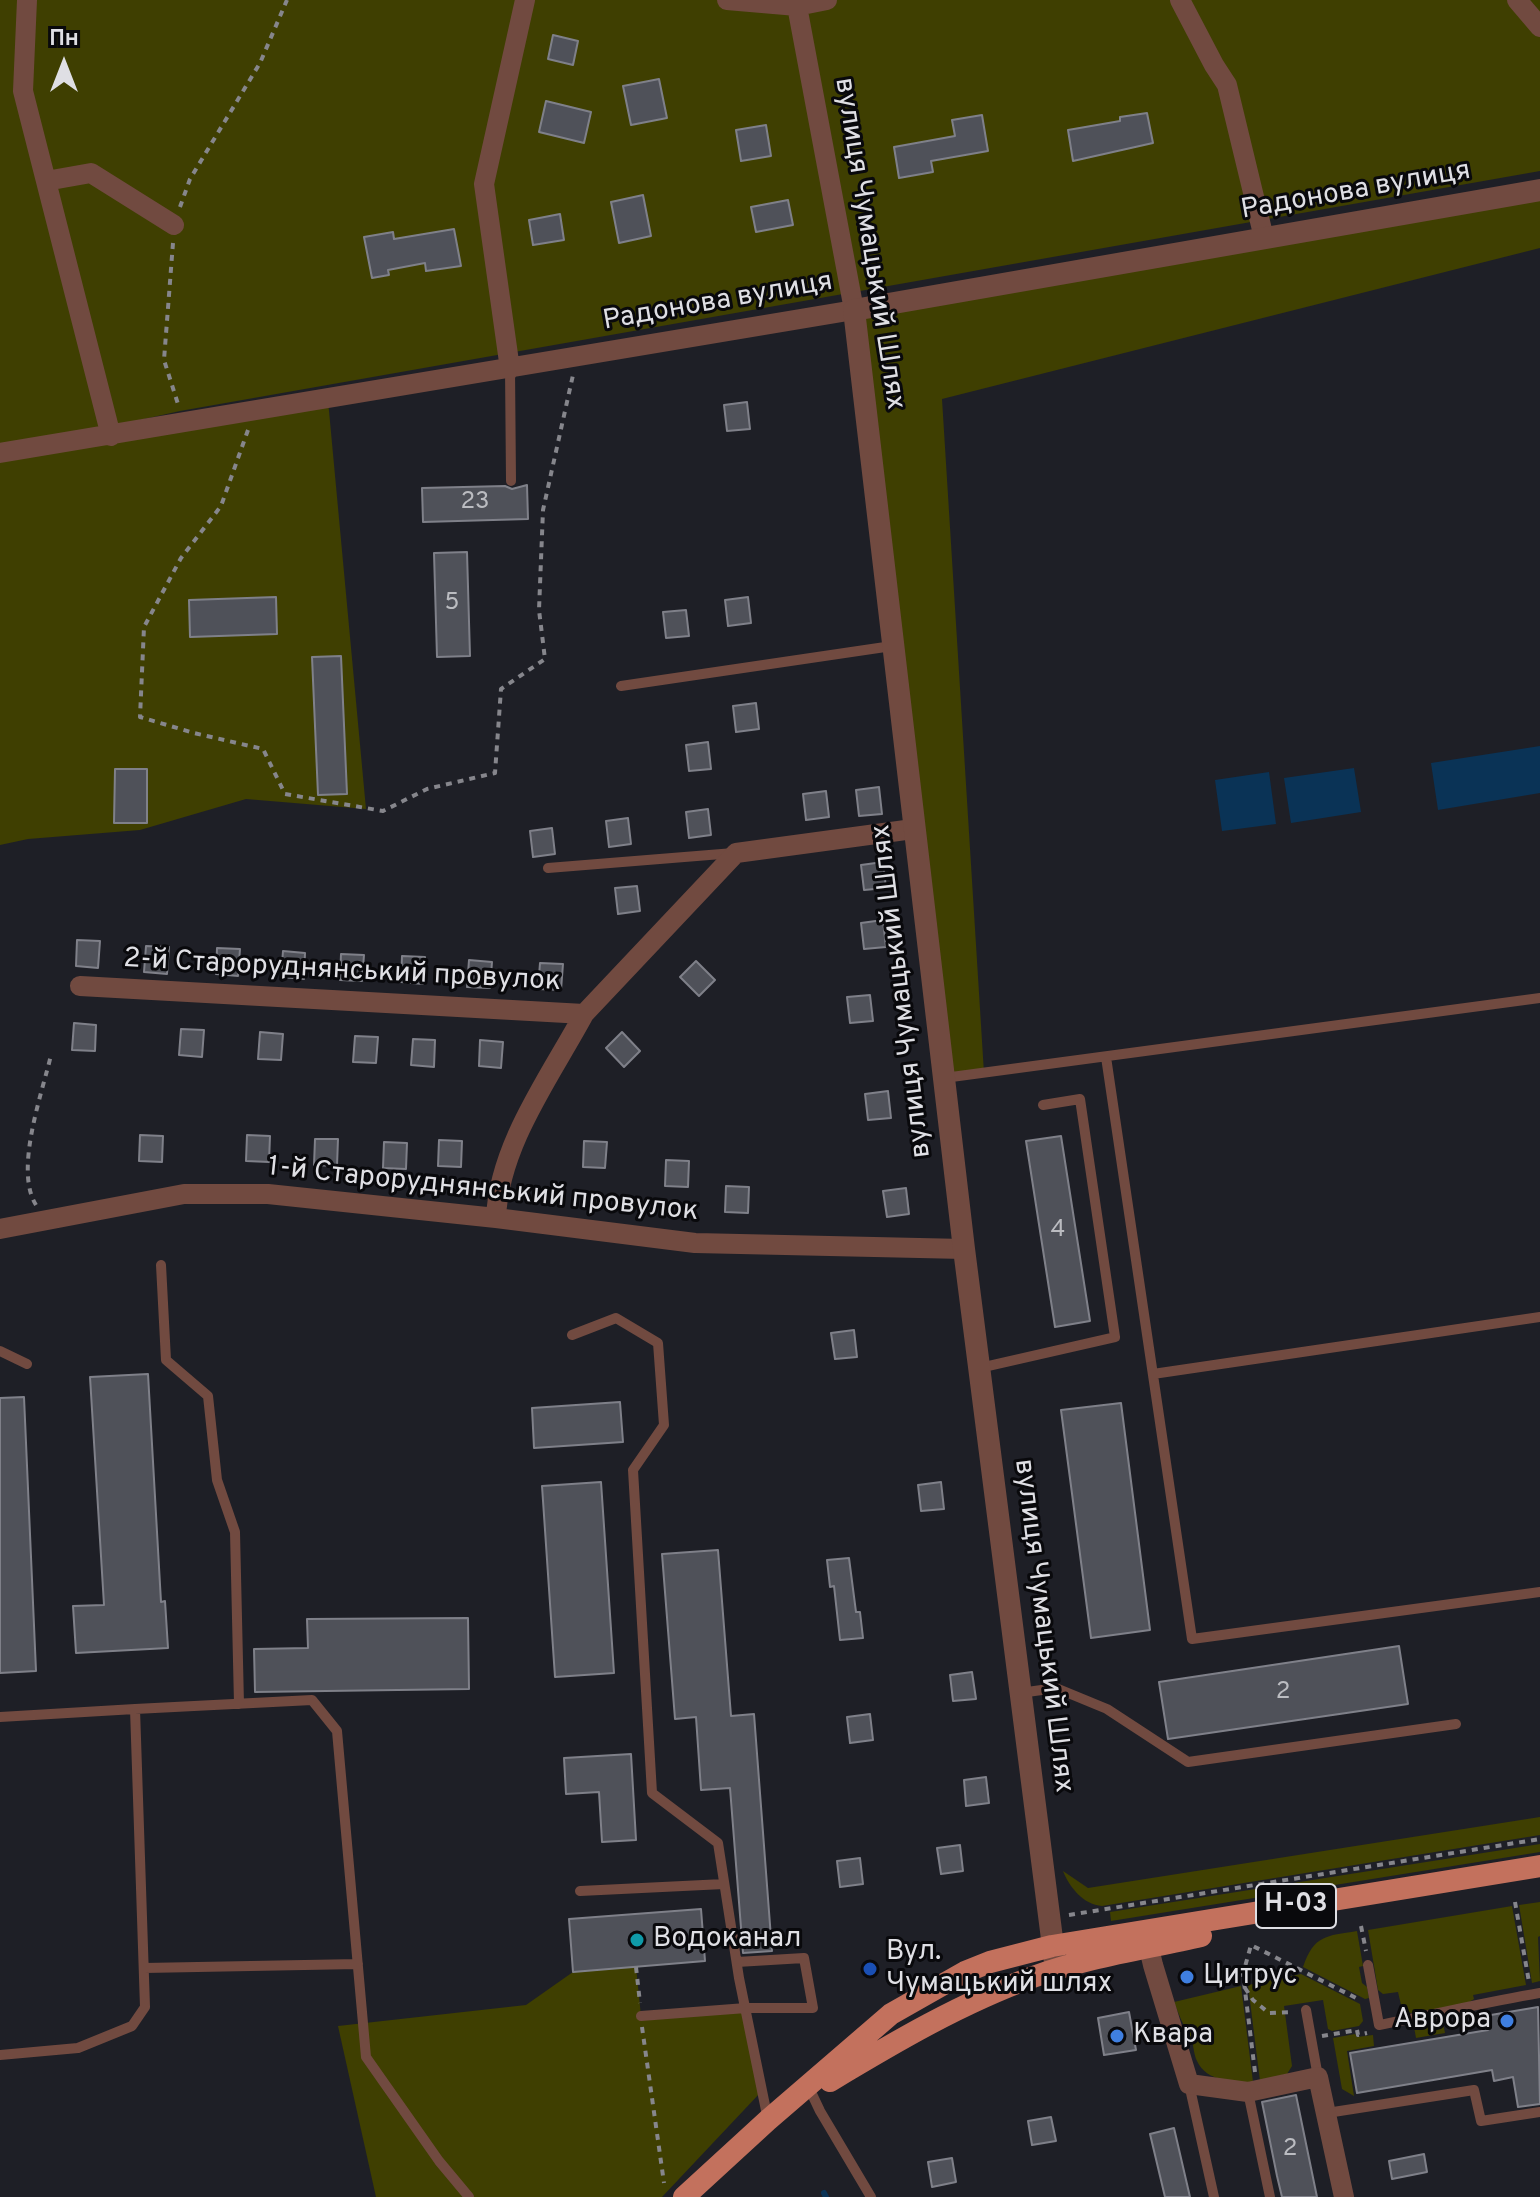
<!DOCTYPE html>
<meta charset="utf-8">
<style>
body{margin:0}
#map{position:relative;width:1540px;height:2197px;overflow:hidden;background:#1e1f26;font-family:Overpass,sans-serif}
canvas{display:block}
.north{position:absolute;left:24px;top:24px;width:80px;height:80px;-webkit-text-stroke:6px #09090c;paint-order:stroke;rotate:0deg;font-size:22px;font-weight:700;line-height:32px;text-align:center;color:#dfdfe4}
.north::after{content:'';display:block;margin:auto;width:28px;height:36px;background:#dfdfe4;clip-path:polygon(50% 0,100% 100%,50% 72%,0 100%)}
</style>
<div id="map">
<canvas width="1540" height="2197"></canvas>
<div class="north">Пн</div>
</div>
<script>
const ctx = document.querySelector('canvas').getContext('2d');
ctx.lineJoin = 'round';
function fillPath(path, color) {
  ctx.fillStyle = color;
  ctx.fill(path, 'evenodd');
}
function stroke(path, color, width, dash) {
  ctx.strokeStyle = color;
  ctx.lineWidth = width;
  ctx.lineCap = dash ? 'butt' : 'round';
  ctx.setLineDash(dash || []);
  ctx.stroke(path);
}
function drawText(font, color, halo, rows, align = 'center') {
  ctx.font = font + ' Overpass,sans-serif';
  ctx.lineWidth = 6;
  ctx.setLineDash([]);
  ctx.textBaseline = 'middle';
  ctx.strokeStyle = halo;
  ctx.fillStyle = color;
  for (const [text, x, y, turn = 0] of rows) {
    ctx.save();
    ctx.translate(x, y);
    ctx.rotate((+turn || 0) * Math.PI / 180);
    ctx.textAlign = isNaN(turn) ? turn : align;
    if (halo) ctx.strokeText(text, 0, 0);
    ctx.fillText(text, 0, 0);
    ctx.restore();
  }
}
fillPath(new Path2D(`
 M 0,0 L 1540,0 L 1540,171 L 180,411 L 0,451 Z
 M 1540,190 L 1540,248 L 942,399 L 984,1073 L 944,1078 L 854,310 Z
 M 328,400 L 366,809 L 246,799 L 140,830 L 28,839 L 0,845 L 0,453 Z
 M 1540,1817 L 1540,1835 L 1102,1906 C 1084,1905 1069,1887 1063,1871 L 1088,1888 Z
 M 1540,1844 L 1540,1852 L 1111,1921 L 1110,1912 Z
 M 1540,1902 L 1540,1936 L 1538,1937 L 1540,1981 L 1532,1983 L 1519,1905 Z
 M 1512,1906 L 1526,1985 L 1473,1995 L 1474,1999 L 1466,2004 L 1410,2013 L 1401,2005 L 1398,1992 L 1383,1994 L 1378,1990 L 1368,1930 Z
 M 1357,1931 L 1363,1966 L 1359,1967 L 1362,1983 L 1367,1987 L 1369,1998 L 1365,1999 L 1303,1967 C 1314,1935 1326,1936 1357,1931 Z
 M 636,1967 L 641,2016 L 746,2008 L 760,2093 L 662,2197 L 376,2197 L 338,2026 L 526,2005 L 573,1972 Z
 M 1301,1974 L 1360,2004 L 1363,2021 L 1359,2026 L 1332,2031 L 1328,2029 L 1323,2000 L 1284,2006 L 1292,2066 L 1287,2074 L 1260,2081 L 1248,1985 Z
 M 1241,1986 L 1253,2082 C 1233,2082 1207,2082 1197,2061 C 1193,2053 1194,2043 1190,2036 C 1183,2025 1179,2015 1174,2002 Z
 M 1443,2023 L 1445,2033 L 1416,2038 L 1414,2027 Z
 M 1355,2034 L 1357,2037 L 1373,2035 L 1374,2046 L 1347,2051 L 1354,2096 L 1342,2089 L 1333,2038 Z`), '#3f3f01');
fillPath(new Path2D(`
 M 1540,746 L 1540,793 L 1438,810 L 1431,763 Z
 M 1354,768 L 1361,812 L 1291,823 L 1284,778 Z
 M 1269,772 L 1276,824 L 1222,831 L 1215,780 Z`), '#0a3356');
stroke(new Path2D(`
 M 824,2193 L 826,2197`), '#0a3356', 6);
const building = new Path2D(`
 M 553,35 L 578,41 L 573,65 L 548,59 Z
 M 659,79 L 667,118 L 631,125 L 623,86 Z
 M 546,101 L 591,112 L 584,143 L 539,132 Z
 M 1147,113 L 1153,143 L 1073,161 L 1068,130 L 1120,121 L 1120,117 Z
 M 982,115 L 988,151 L 931,161 L 933,172 L 899,178 L 894,147 L 955,136 L 952,120 Z
 M 766,125 L 771,156 L 741,161 L 736,130 Z
 M 643,195 L 651,236 L 619,243 L 611,202 Z
 M 788,200 L 793,225 L 756,232 L 751,207 Z
 M 560,214 L 564,240 L 533,245 L 529,220 Z
 M 454,229 L 461,266 L 426,271 L 425,263 L 388,270 L 389,275 L 372,278 L 364,237 L 393,232 L 394,239 Z
 M 747,402 L 750,429 L 727,431 L 724,405 Z
 M 527,485 L 528,519 L 423,522 L 422,488 L 505,486 L 512,489 Z
 M 467,552 L 470,656 L 437,657 L 434,553 Z
 M 276,597 L 277,634 L 190,637 L 189,600 Z
 M 748,597 L 751,623 L 728,626 L 725,600 Z
 M 686,610 L 689,636 L 666,638 L 663,612 Z
 M 341,656 L 347,794 L 318,795 L 312,657 Z
 M 756,703 L 759,729 L 736,732 L 733,706 Z
 M 708,742 L 711,769 L 689,771 L 686,745 Z
 M 115,769 L 147,769 L 147,823 L 114,823 Z
 M 879,787 L 882,814 L 859,816 L 856,790 Z
 M 826,791 L 829,817 L 806,820 L 803,794 Z
 M 708,809 L 711,835 L 689,838 L 686,812 Z
 M 628,818 L 631,844 L 609,847 L 606,821 Z
 M 552,828 L 555,854 L 533,857 L 530,831 Z
 M 883,862 L 886,888 L 864,890 L 861,865 Z
 M 637,886 L 640,911 L 618,914 L 615,888 Z
 M 883,920 L 886,947 L 864,949 L 861,923 Z
 M 77,940 L 100,941 L 98,968 L 76,966 Z
 M 146,946 L 169,947 L 167,974 L 144,972 Z
 M 217,948 L 240,949 L 238,976 L 216,974 Z
 M 283,951 L 305,953 L 304,979 L 281,977 Z
 M 341,954 L 364,955 L 362,981 L 340,980 Z
 M 402,956 L 425,957 L 423,984 L 401,982 Z
 M 469,960 L 492,962 L 490,988 L 467,987 Z
 M 696,961 L 715,980 L 699,996 L 680,977 Z
 M 540,963 L 563,964 L 561,990 L 538,989 Z
 M 870,995 L 873,1021 L 850,1023 L 847,997 Z
 M 74,1023 L 96,1025 L 95,1051 L 72,1050 Z
 M 181,1029 L 204,1030 L 202,1057 L 179,1055 Z
 M 260,1032 L 283,1034 L 281,1060 L 258,1059 Z
 M 622,1032 L 640,1051 L 624,1067 L 606,1048 Z
 M 355,1036 L 378,1037 L 376,1063 L 353,1062 Z
 M 413,1039 L 435,1040 L 434,1067 L 411,1065 Z
 M 480,1040 L 503,1042 L 501,1068 L 479,1066 Z
 M 888,1091 L 891,1118 L 868,1120 L 865,1094 Z
 M 140,1135 L 163,1136 L 162,1162 L 139,1161 Z
 M 247,1135 L 270,1136 L 269,1162 L 246,1161 Z
 M 1061,1136 L 1090,1321 L 1055,1327 L 1026,1141 Z
 M 315,1139 L 338,1139 L 337,1166 L 314,1165 Z
 M 439,1140 L 462,1141 L 461,1167 L 438,1166 Z
 M 584,1141 L 607,1142 L 605,1168 L 583,1167 Z
 M 384,1142 L 407,1143 L 406,1169 L 383,1168 Z
 M 666,1160 L 689,1161 L 688,1187 L 665,1186 Z
 M 726,1186 L 749,1187 L 748,1213 L 725,1212 Z
 M 906,1188 L 909,1214 L 887,1217 L 883,1191 Z
 M 854,1330 L 857,1357 L 835,1359 L 831,1333 Z
 M 148,1374 L 161,1602 L 165,1601 L 168,1648 L 76,1653 L 73,1606 L 104,1605 L 90,1377 Z
 M 24,1397 L 36,1671 L 0,1673 L 0,1398 Z
 M 620,1402 L 623,1442 L 534,1448 L 532,1408 Z
 M 1121,1403 L 1150,1630 L 1091,1638 L 1061,1410 Z
 M 601,1482 L 614,1673 L 555,1677 L 542,1486 Z
 M 941,1482 L 944,1509 L 921,1511 L 918,1485 Z
 M 718,1550 L 731,1716 L 754,1714 L 772,1951 L 743,1953 L 730,1788 L 701,1790 L 696,1717 L 675,1719 L 662,1554 Z
 M 849,1558 L 856,1612 L 860,1612 L 863,1638 L 840,1640 L 834,1586 L 830,1587 L 827,1560 Z
 M 468,1618 L 469,1689 L 255,1692 L 254,1649 L 308,1648 L 307,1619 Z
 M 1399,1646 L 1408,1704 L 1168,1739 L 1159,1682 Z
 M 972,1672 L 976,1699 L 953,1701 L 950,1675 Z
 M 870,1714 L 873,1740 L 850,1743 L 847,1717 Z
 M 631,1754 L 636,1840 L 602,1842 L 599,1792 L 566,1794 L 564,1758 Z
 M 986,1777 L 989,1803 L 966,1806 L 964,1780 Z
 M 960,1845 L 963,1871 L 941,1874 L 937,1848 Z
 M 860,1858 L 863,1884 L 840,1887 L 837,1861 Z
 M 701,1909 L 705,1961 L 573,1972 L 569,1919 Z
 M 1538,2007 L 1540,2104 L 1518,2107 L 1513,2077 L 1494,2081 L 1492,2070 L 1357,2093 L 1350,2053 L 1488,2030 L 1485,2016 Z
 M 1129,2012 L 1136,2050 L 1104,2055 L 1098,2018 Z
 M 1296,2095 L 1317,2197 L 1282,2197 L 1277,2176 L 1262,2102 Z
 M 1051,2117 L 1056,2141 L 1032,2145 L 1028,2121 Z
 M 1174,2128 L 1190,2197 L 1165,2197 L 1150,2134 Z
 M 1424,2154 L 1427,2172 L 1392,2179 L 1389,2161 Z
 M 952,2158 L 956,2182 L 932,2187 L 928,2162 Z`);
fillPath(building, '#4f5159');
stroke(building, '#7f8089', 2);
stroke(new Path2D(`
 M 180,207 L 190,179 L 260,63 L 287,0
 M 173,243 L 164,360 L 178,404
 M 248,430 L 221,506 L 181,558 L 144,627 L 140,717 L 194,733 L 263,749 L 285,794 L 383,811 L 427,789 L 495,773 L 501,689 L 545,659 L 539,610 L 543,510 L 573,375
 M 36,1205 C 14,1170 42,1094 51,1055
 M 1515,1902 L 1529,1982
 M 1069,1915 L 1540,1839
 M 1361,1926 L 1366,1951
 M 636,1967 L 640,2003
 M 1245,1988 L 1253,2000 L 1269,2013 L 1293,2012
 M 642,2027 L 664,2183
 M 1357,2030 L 1358,2035 L 1367,2033
 M 1322,2036 L 1357,2030
 M 1255,2072 L 1243,1974 L 1251,1945 L 1360,2000`), '#86868c', 4, [6, 6]);
stroke(new Path2D(`
 M 510,369 L 511,481
 M 621,686 L 892,646
 M 548,868 L 734,853
 M 1106,1057 L 1192,1639 L 1540,1592
 M 944,1078 L 1540,998
 M 161,1265 L 166,1360 L 208,1396 L 217,1480 L 235,1532 L 239,1704
 M 572,1335 L 616,1318 L 658,1343 L 664,1425 L 633,1470 L 652,1793 L 718,1843 L 739,1978 L 768,2120
 M 0,1351 L 27,1364
 M 979,1368 L 1115,1337 L 1080,1099 L 1043,1105
 M 1153,1374 L 1540,1317
 M 1020,1693 L 1056,1688 L 1107,1709 L 1188,1762 L 1456,1724
 M 0,1717 L 135,1709
 M 580,1891 L 724,1884
 M 1368,1965 L 1379,2025 C 1433,2015 1486,2002 1540,1993
 M 144,1968 L 358,1964
 M 1306,2010 L 1318,2077
 M 641,2016 L 746,2008 L 813,2008 L 804,1958 L 737,1962
 M 0,2055 L 78,2048 L 132,2026 L 145,2007 L 135,1709 L 312,1700 L 337,1731 L 366,2057 L 439,2161 L 469,2197
 M 1189,2084 L 1214,2197
 M 811,2092 L 820,2111 L 871,2197
 M 1248,2092 L 1270,2197
 M 1327,2113 L 1474,2090 L 1481,2121 L 1540,2112`), '#714a40', 10);
stroke(new Path2D(`
 M 27,0 L 23,91 L 111,436
 M 727,0 L 797,6 L 827,0
 M 1180,0 L 1214,65 L 1227,85 L 1264,238
 M 1517,0 L 1540,27
 M 46,181 L 91,173 L 174,225
 M 510,369 L 484,184 L 525,0
 M 0,453 L 854,310 L 797,6
 M 80,986 L 584,1014 L 736,853 L 913,829
 M 496,1218 C 499,1145 550,1077 584,1014
 M 0,1229 L 184,1194 L 268,1194 L 496,1218 L 695,1243 L 964,1249
 M 1145,1931 L 1153,1965 L 1189,2084 L 1248,2092 L 1318,2077 L 1344,2197`), '#714a40', 20);
stroke(new Path2D(`
 M 1056,1970 L 964,1249 L 854,310 L 1540,190`), '#714a40', 22);
stroke(new Path2D(`
 M 830,2081 C 895,2042 961,2003 1033,1977 C 1087,1957 1144,1949 1201,1936
 M 684,2197 L 768,2120 L 891,2014 L 965,1972 L 990,1962 L 1052,1946 L 1540,1866`), '#c3715d', 22);
for (const [x, y, r, color] of [
 [637,1940,8,"#0f9aa8"],
 [870,1969,8,"#1a4fb4"],
 [1187,1977,8,"#3f7fe0"],
 [1507,2021,8,"#3f7fe0"],
 [1117,2036,8,"#3f7fe0"]
]) {
  const dot = new Path2D();
  dot.arc(x, y, r, 0, 2 * Math.PI);
  ctx.fillStyle = color;
  ctx.fill(dot);
  stroke(dot, '#09090c', 3);
}
drawText('24px', '#bbbcc1', null, [
 ["23",475,503],
 ["5",452,604],
 ["4",1058,1231],
 ["2",1283,1693],
 ["2",1290,2150]
]);
for (const [x, y, w] of [
 [1296,1906,80]
]) {
  const box = new Path2D();
  box.roundRect(x - w / 2, y - 22, w, 44, 6);
  ctx.fillStyle = '#09090c';
  ctx.fill(box);
  stroke(box, '#dfdfe4', 2);
}
drawText('bold 26px', '#dfdfe4', null, [
 ["Н-03",1296,1906]
]);
drawText('28px', '#dfdfe4', '#09090c', [
 ["Радонова вулиця",1356,192,-10],
 ["вулиця Чумацький Шлях",868,244,81],
 ["Радонова вулиця",718,303,-10],
 ["2-й Староруднянський провулок",342,972,3],
 ["вулиця Чумацький Шлях",903,991,-97],
 ["1-й Староруднянський провулок",483,1191,6],
 ["вулиця Чумацький Шлях",1042,1626,83]
]);
drawText('28px', '#dfdfe4', '#09090c', [
 ["Водоканал",653,1940],
 ["Вул.",886,1953],
 ["Чумацький шлях",886,1985],
 ["Цитрус",1203,1977],
 ["Аврора",1491,2021,"right"],
 ["Квара",1133,2036]
], 'left');
</script>
